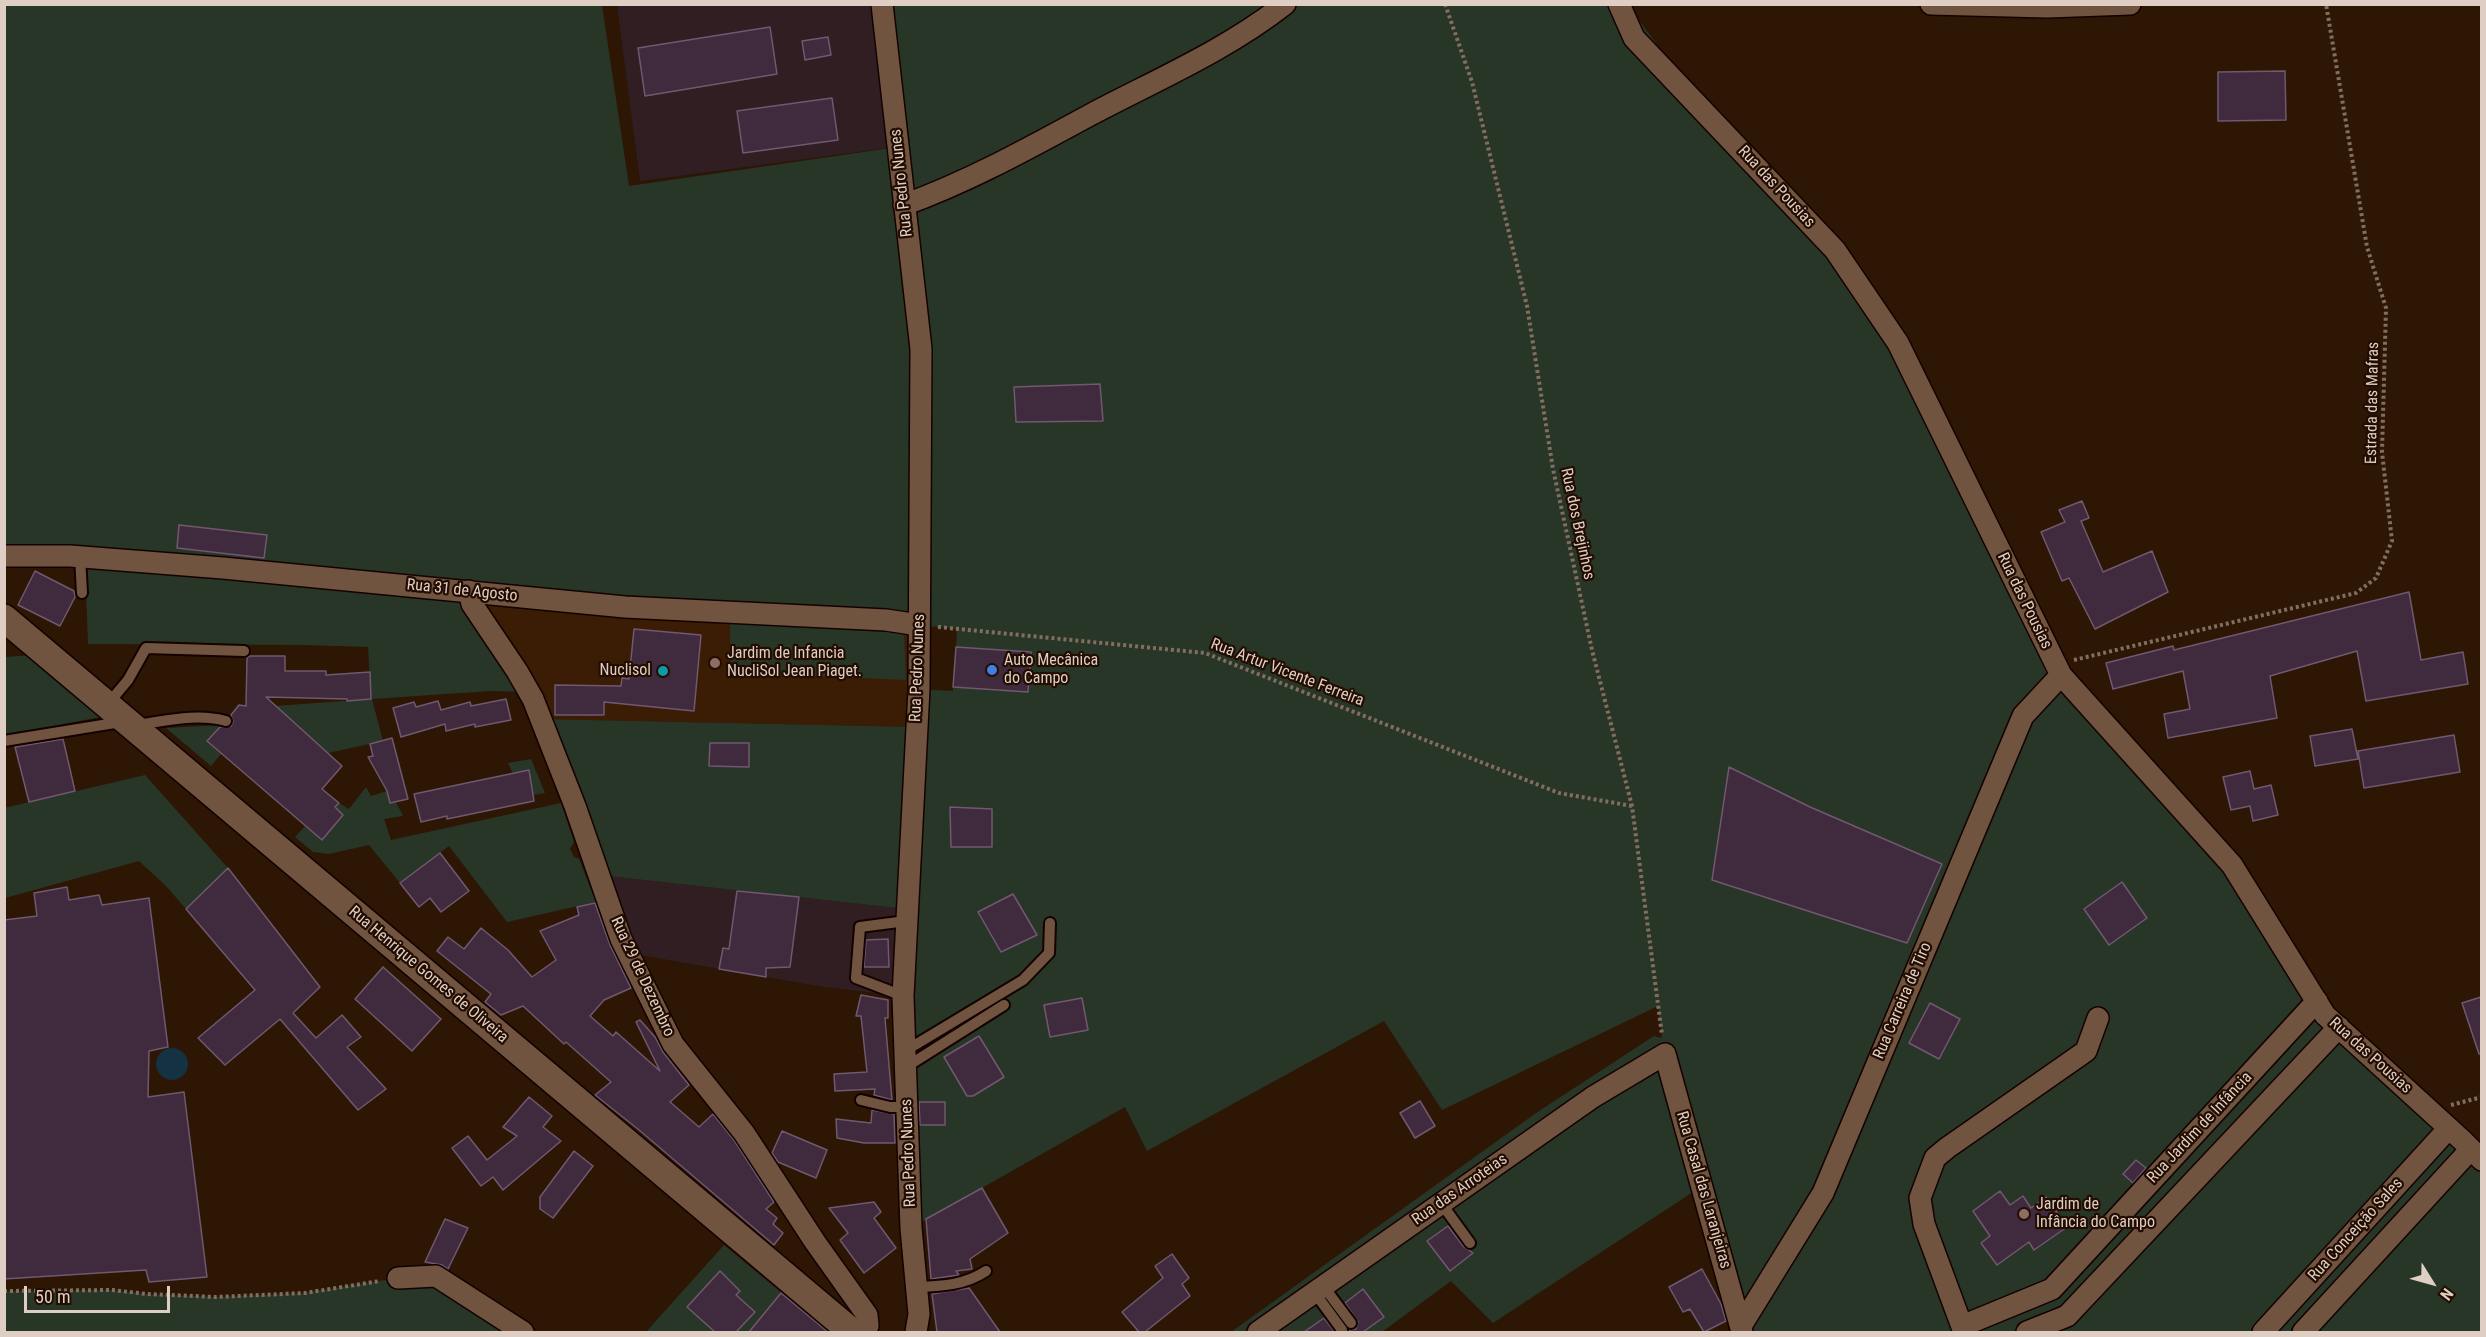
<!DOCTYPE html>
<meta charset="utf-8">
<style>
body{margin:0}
#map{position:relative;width:2486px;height:1337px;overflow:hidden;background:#2d1604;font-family:"Roboto Condensed",sans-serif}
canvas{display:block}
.frame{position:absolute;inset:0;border:6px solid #decec3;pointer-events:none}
.north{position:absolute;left:2402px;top:1253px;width:60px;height:60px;-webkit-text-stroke:4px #230c00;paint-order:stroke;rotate:127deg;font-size:16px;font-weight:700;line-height:24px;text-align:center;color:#decec3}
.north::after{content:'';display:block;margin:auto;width:21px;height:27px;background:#decec3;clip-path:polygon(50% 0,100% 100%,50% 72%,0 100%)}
.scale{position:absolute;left:24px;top:1286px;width:146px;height:27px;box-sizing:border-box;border:3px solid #decec3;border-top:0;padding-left:8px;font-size:18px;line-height:21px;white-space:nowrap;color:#decec3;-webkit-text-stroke:4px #230c00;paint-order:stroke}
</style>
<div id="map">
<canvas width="2486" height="1337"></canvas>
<div class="frame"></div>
<div class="north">N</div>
<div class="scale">50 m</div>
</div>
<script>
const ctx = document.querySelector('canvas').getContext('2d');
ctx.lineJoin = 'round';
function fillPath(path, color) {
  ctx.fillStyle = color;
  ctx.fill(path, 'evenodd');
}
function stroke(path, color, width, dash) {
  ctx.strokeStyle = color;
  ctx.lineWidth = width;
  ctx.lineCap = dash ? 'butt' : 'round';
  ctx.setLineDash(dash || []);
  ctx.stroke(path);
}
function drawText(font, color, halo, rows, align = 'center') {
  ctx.font = font + ' "Roboto Condensed",sans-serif';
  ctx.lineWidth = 4.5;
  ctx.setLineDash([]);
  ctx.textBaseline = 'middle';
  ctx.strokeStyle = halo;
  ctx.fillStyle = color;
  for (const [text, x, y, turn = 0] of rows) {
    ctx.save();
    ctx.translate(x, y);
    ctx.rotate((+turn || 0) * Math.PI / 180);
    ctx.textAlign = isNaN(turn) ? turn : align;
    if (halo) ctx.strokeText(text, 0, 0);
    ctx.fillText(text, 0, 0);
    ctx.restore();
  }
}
fillPath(new Path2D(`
 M 469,591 L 919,625 L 917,727 L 541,719 Z`), '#3b1d05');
fillPath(new Path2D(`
 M 617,5 L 895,5 L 910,145 L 640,181 Z
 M 599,875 L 907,909 L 903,996 L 824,987 L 628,953 Z`), '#301e22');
fillPath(new Path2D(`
 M 5,5 L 602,5 L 629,186 L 898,147 L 882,5 L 1628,5 L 1712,120 L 1835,250 L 1898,343 L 2061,675 L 2232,865 L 2317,1001 L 2481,1160 L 2481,1332 L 1742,1332 L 1693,1192 L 1493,1323 L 1451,1281 L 1382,1332 L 1231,1332 L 1536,1113 L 1654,1036 L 1662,1038 L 1658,1006 L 1442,1110 L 1384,1021 L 1147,1151 L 1125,1107 L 911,1228 L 906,909 L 599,875 L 541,719 L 916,727 L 919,689 L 953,691 L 953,687 L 1028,692 L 1031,652 L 956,647 L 957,629 L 919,625 L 470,591 L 529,692 L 491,691 L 372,699 L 383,741 L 328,753 L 275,706 L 371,699 L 368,647 L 305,645 L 88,644 L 85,564 L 5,559 Z
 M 730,619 L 904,631 L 906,680 L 730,672 Z
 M 35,655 L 106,716 L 5,735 L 5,657 Z
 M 222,725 L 207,741 L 221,754 L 211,766 L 166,728 Z
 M 531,759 L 545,793 L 533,795 L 529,770 L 513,774 L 508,763 Z
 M 145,775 L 228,868 L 186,909 L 166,886 L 139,861 L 5,898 L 4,808 Z
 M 366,787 L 371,796 L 387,791 L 390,803 L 396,802 L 403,816 L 384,819 L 391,840 L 561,803 L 574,842 L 570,849 L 574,857 L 579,859 L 596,902 L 507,922 L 449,846 L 400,883 L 369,845 L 329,854 L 313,852 L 295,837 L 305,826 L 322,840 L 343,815 L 335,807 L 339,803 L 349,809 Z
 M 724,1245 L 782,1293 L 754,1326 L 760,1332 L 646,1332 Z
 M 436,1276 L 523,1332 L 5,1332 L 4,1291 L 112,1290 L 147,1294 L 216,1297 L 303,1293 L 398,1278 Z`), '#283627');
fillPath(new Path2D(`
 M156 1064a16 16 0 1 1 32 0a16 16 0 1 1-32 0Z`), '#143241');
const building = new Path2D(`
 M 770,27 L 777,74 L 645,96 L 638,48 Z
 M 828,37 L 831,55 L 805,60 L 802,41 Z
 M 2285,71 L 2286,120 L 2218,121 L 2218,72 Z
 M 832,98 L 838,140 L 743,153 L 737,111 Z
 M 1100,384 L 1103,421 L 1016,422 L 1014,387 Z
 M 2082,501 L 2089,518 L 2081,521 L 2103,572 L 2152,551 L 2168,592 L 2095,629 L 2069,578 L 2062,581 L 2041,532 L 2065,522 L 2059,510 Z
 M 179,525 L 267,535 L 264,558 L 177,548 Z
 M 35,571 L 74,591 L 75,597 L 60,626 L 18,605 Z
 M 2409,592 L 2421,660 L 2463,652 L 2468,684 L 2366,701 L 2357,651 L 2270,676 L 2277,718 L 2168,738 L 2164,714 L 2190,709 L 2183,671 L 2113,689 L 2106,663 L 2173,646 L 2174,650 Z
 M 634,629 L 701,635 L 694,711 L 604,702 L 604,715 L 555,715 L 555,685 L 621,686 L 622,678 L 629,679 Z
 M 956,647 L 1031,652 L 1028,692 L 953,687 Z
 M 250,656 L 285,656 L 285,671 L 326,671 L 326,675 L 370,672 L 371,699 L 347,701 L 347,699 L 266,697 L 342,766 L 322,789 L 339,803 L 335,807 L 343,815 L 322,840 L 207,741 L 220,727 L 231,726 L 233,722 L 231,715 L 239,705 L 246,706 L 247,658 Z
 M 506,699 L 511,720 L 475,727 L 475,724 L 446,731 L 445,724 L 401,737 L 393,708 L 414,702 L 416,707 L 438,701 L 441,710 L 470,702 L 471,706 Z
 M 2352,729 L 2358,759 L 2315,766 L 2310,736 Z
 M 2454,735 L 2460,772 L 2364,788 L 2358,751 Z
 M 392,738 L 408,799 L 390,803 L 387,791 L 368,757 L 373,756 L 370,744 Z
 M 63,739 L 75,791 L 29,802 L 15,747 Z
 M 710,743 L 749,743 L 749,767 L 709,766 Z
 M 1729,767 L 1810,807 L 1942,864 L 1907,943 L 1712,880 Z
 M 529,770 L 534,801 L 447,819 L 447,816 L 421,822 L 414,794 Z
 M 2250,771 L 2254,789 L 2271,785 L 2278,815 L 2253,821 L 2250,806 L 2231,810 L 2223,777 Z
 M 950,807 L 992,809 L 992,847 L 951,847 Z
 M 440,853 L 469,891 L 441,912 L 430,898 L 419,907 L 400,883 Z
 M 228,868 L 320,987 L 293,1013 L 316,1038 L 342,1015 L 361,1037 L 347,1047 L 386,1089 L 358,1110 L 280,1019 L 225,1065 L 198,1038 L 255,990 L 186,909 Z
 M 2122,882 L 2147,918 L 2109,945 L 2084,909 Z
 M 67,887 L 69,900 L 99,895 L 102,905 L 149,898 L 168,1047 L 149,1051 L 148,1097 L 184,1092 L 207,1277 L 149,1282 L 146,1270 L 4,1279 L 4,920 L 37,916 L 34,893 Z
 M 737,891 L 799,897 L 790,967 L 766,968 L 766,977 L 719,969 L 723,948 L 729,949 Z
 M 1013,894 L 1037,935 L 1001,952 L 978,912 Z
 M 595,903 L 610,945 L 631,988 L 604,1000 L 590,1016 L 613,1036 L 616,1032 L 660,1071 L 636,1022 L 640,1020 L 655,1037 L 663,1052 L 689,1085 L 670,1102 L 699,1127 L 713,1114 L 734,1140 L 774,1202 L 766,1209 L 777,1218 L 773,1224 L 783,1233 L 774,1245 L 639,1130 L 595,1095 L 611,1082 L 566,1042 L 564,1044 L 523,1006 L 501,1015 L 485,1002 L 491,994 L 437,951 L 448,937 L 464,949 L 481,928 L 508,950 L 532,977 L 556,960 L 540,931 L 579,915 L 577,907 Z
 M 888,939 L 889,967 L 864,967 L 866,940 Z
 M 383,967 L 441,1019 L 412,1051 L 355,999 Z
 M 861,995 L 888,1000 L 888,1018 L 885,1018 L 892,1100 L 874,1095 L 875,1089 L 835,1091 L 834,1074 L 867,1072 L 861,1016 L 856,1016 Z
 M 2481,997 L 2481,1054 L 2479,1054 L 2462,1003 Z
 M 1082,998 L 1088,1030 L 1050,1037 L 1044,1005 Z
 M 1930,1003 L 1960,1019 L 1939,1059 L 1909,1043 Z
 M 979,1036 L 1004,1077 L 973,1096 L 967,1096 L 944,1057 Z
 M 529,1097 L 552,1116 L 543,1127 L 561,1141 L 503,1190 L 493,1177 L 481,1186 L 452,1148 L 468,1136 L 487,1160 L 517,1136 L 503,1127 Z
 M 1420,1101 L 1435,1126 L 1415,1138 L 1400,1113 Z
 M 919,1102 L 945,1102 L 945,1125 L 920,1125 Z
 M 872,1110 L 894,1114 L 895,1143 L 864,1143 L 837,1138 L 836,1119 L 871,1123 Z
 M 782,1131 L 827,1150 L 816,1178 L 778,1162 L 772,1153 Z
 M 574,1151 L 593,1166 L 553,1218 L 540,1209 L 540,1197 Z
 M 2136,1160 L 2146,1168 L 2133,1183 L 2123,1174 Z
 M 982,1188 L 1008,1233 L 970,1259 L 972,1269 L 956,1271 L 959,1275 L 931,1279 L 926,1219 Z
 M 2000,1191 L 2010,1205 L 2023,1196 L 2031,1208 L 2046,1197 L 2067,1227 L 2034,1250 L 2029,1242 L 1997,1265 L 1981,1243 L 1990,1236 L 1973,1211 Z
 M 874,1202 L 881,1212 L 874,1218 L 896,1248 L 864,1273 L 840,1240 L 848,1233 L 829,1208 Z
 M 445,1219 L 468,1228 L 448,1269 L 442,1265 L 425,1262 Z
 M 1448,1226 L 1464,1247 L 1473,1253 L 1450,1271 L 1427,1241 Z
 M 1172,1254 L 1189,1278 L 1182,1284 L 1190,1296 L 1145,1332 L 1139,1332 L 1122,1312 L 1163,1278 L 1155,1266 Z
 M 1702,1269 L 1721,1304 L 1726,1321 L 1704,1332 L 1690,1309 L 1683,1312 L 1669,1287 Z
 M 720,1271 L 740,1291 L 736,1295 L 755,1312 L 736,1332 L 715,1332 L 687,1307 Z
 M 969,1288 L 1000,1332 L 937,1332 L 932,1294 Z
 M 1363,1289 L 1384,1317 L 1363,1332 L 1349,1332 L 1349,1330 L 1356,1329 L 1358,1322 L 1345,1303 Z
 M 781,1293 L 828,1332 L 749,1332 Z
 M 1324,1318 L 1335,1332 L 1304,1332 Z`);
fillPath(building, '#3f2a3e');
stroke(building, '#71586f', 1.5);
const service = new Path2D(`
 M 80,557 L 82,593
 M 108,704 L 128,680 L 146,648 L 244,651
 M 136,725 C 166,721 196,713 226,721
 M 4,741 L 121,722
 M 903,996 L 856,978 L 860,927 L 906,921
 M 905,1051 L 1023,980 L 1049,953 L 1050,923
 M 906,1067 L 1004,1005
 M 861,1100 L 890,1107 L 907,1107
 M 1441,1203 L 1470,1243
 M 918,1287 C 943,1286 965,1285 986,1271
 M 1324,1287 L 1351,1323
 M 1315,1293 L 1342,1330`);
const minor = new Path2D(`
 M 882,4 L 921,349 L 919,689 L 903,996 L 911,1228 L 919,1314 L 916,1332
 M 1619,4 L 1634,38 L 1835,250 L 1898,343 L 2061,675 L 2232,865 L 2325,1015 L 2463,1141 L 2482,1160
 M 1931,4 L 2047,7 L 2130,4
 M 904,205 C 970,181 1029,148 1090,115 C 1156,80 1225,51 1285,4
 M 4,556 L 70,556 L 223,568 L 625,607 L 886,620 L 919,625
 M 469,591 L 472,604 L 517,671 L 533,699 L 575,806 L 621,939 L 673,1044 L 744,1133 L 815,1242 L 867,1315 L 868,1326 L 864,1332
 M 398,1278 L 436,1276 L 523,1332
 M 1741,1326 L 1823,1193 L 2023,716 L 2061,675
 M 1962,1326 L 2052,1289 L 2317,1001
 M 1258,1332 L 1593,1097 L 1665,1054 L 1742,1332
 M 1964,1332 L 1924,1224 L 1920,1198 L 1935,1158 L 1947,1148 L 2086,1051 L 2098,1018
 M 2027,1332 L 2067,1316 L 2339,1027
 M 2263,1332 L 2449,1128
 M 2303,1332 L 2471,1149`);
const tertiary = new Path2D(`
 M 4,618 L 852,1332`);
stroke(service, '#140200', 14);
stroke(minor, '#140200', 24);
stroke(tertiary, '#140200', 30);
stroke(new Path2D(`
 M 1445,4 L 1472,82 L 1527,306 L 1553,469 L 1592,650 L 1632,806 L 1662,1035
 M 938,627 L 1205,653 L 1559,793 L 1632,806
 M 2074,660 L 2356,593 L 2376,578 L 2392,541 L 2382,452 L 2386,308 L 2367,247 L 2326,4
 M 2451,1105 L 2482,1097
 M 4,1291 L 112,1290 L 147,1294 L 216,1297 L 305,1293 L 380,1281`), '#826e60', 4, [3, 3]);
stroke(service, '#705440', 10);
stroke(minor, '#705440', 21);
stroke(tertiary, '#705440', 27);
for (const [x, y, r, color] of [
 [715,663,6,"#8d6e63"],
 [992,670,6,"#3f7fe0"],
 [663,671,6,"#0f9aa8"],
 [2024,1214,6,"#8d6e63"]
]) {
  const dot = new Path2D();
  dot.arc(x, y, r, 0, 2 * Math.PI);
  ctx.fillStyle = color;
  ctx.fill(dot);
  stroke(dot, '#230c00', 2);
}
drawText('16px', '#decec3', '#230c00', [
 ["Rua Pedro Nunes",902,183,-96],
 ["Rua das Pousias",1776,187,47],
 ["Estrada das Mafras",2373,403,-89],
 ["Rua dos Brejinhos",1577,524,78],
 ["Rua 31 de Agosto",462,591,6],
 ["Rua das Pousias",2024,601,64],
 ["Rua Pedro Nunes",918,668,-88],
 ["Rua Artur Vicente Ferreira",1287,673,21],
 ["Rua Henrique Gomes de Oliveira",428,975,40],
 ["Rua 29 de Dezembro",642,977,65],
 ["Rua Carreira de Tiro",1903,1001,-67],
 ["Rua das Pousias",2370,1056,42],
 ["Rua Jardim de Infância",2200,1128,-47],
 ["Rua Pedro Nunes",909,1153,-92],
 ["Rua das Arroteias",1460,1190,-35],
 ["Rua Casal das Laranjeiras",1703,1190,74],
 ["Rua Conceição Sales",2356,1230,-48]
]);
drawText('16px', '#decec3', '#230c00', [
 ["Jardim de Infancia",727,654],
 ["NucliSol Jean Piaget.",727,672],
 ["Auto Mecânica",1004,661],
 ["do Campo",1004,679],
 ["Nuclisol",651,671,"right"],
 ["Jardim de",2036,1205],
 ["Infância do Campo",2036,1223]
], 'left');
</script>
